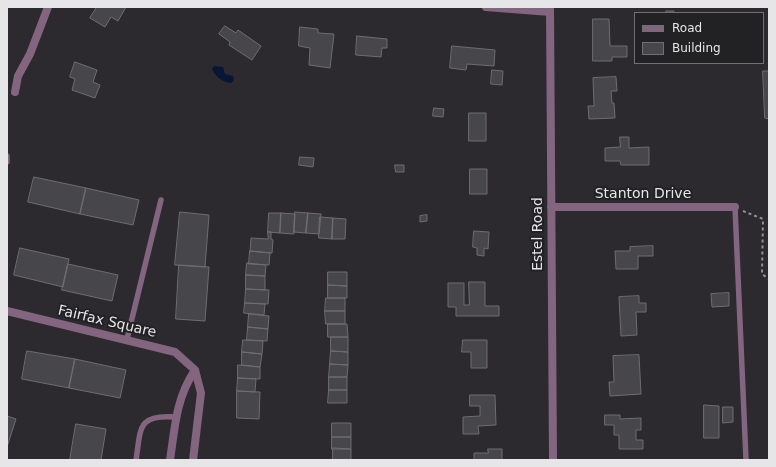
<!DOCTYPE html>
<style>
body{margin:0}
#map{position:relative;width:776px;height:467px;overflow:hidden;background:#2c2a2e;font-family:"DejaVu Sans",sans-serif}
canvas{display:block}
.frame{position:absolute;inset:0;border:8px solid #e6e5e7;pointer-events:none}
.legend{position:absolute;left:634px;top:12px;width:130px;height:52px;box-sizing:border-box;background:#222124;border:1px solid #706f72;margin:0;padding:5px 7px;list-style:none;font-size:12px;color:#e6e5e7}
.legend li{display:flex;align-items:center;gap:8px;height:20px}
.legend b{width:20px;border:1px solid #706f72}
</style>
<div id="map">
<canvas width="776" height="467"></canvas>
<div class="frame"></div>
<ul class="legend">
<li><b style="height:5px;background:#846580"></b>Road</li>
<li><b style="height:11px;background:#47474b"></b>Building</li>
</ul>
</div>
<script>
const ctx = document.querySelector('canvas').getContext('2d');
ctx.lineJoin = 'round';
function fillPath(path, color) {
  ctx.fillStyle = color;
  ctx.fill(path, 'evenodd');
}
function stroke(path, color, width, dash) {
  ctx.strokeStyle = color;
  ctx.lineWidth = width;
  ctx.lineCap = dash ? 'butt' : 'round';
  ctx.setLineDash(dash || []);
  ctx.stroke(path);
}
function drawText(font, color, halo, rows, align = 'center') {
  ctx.font = font + ' "DejaVu Sans",sans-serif';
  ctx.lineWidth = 4;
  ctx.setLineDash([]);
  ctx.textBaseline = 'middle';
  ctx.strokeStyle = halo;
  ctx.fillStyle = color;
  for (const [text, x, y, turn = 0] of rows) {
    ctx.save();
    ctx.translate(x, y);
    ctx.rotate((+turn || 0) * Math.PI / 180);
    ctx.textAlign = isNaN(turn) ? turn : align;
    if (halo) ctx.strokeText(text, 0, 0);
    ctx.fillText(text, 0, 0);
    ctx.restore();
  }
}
fillPath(new Path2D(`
 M 214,66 L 223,67 L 225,74 L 233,76 L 234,80 L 231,83 C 222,82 216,77 212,69 Z`), '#061736');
const building = new Path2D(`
 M 97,7 L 126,7 L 118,21 L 111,17 L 105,27 L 90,18 Z
 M 666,11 L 674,11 L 674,13 L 666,13 Z
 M 593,19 L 609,19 L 610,46 L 627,46 L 627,57 L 612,57 L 612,61 L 593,61 Z
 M 225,26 L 236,33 L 238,30 L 261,46 L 252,60 L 229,45 L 230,42 L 219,34 Z
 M 300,27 L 318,29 L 318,33 L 334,34 L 330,68 L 309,65 L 310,48 L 299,46 Z
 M 357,36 L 387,39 L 387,48 L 382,48 L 381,57 L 356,55 Z
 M 452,46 L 495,50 L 494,66 L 467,64 L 466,70 L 450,68 Z
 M 75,62 L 97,70 L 93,82 L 100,85 L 95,98 L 72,90 L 75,79 L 70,77 Z
 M 492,70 L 503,71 L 502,85 L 491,84 Z
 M 763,71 L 769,71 L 769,119 L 765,118 Z
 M 616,77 L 617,91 L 611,91 L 612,103 L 614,103 L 615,118 L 589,119 L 588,106 L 594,106 L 593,78 Z
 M 434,108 L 444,109 L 443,117 L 433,116 Z
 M 469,113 L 486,113 L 486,141 L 469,141 Z
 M 620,137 L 629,137 L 629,148 L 649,147 L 649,165 L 621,165 L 620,161 L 605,161 L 605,148 L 620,147 Z
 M 300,157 L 314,158 L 313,167 L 299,165 Z
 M 395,165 L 404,165 L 404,172 L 396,172 Z
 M 470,169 L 487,169 L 487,194 L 470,194 Z
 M 34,177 L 86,188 L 80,214 L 28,202 Z
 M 86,188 L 139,200 L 133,225 L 80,214 Z
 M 180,212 L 209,215 L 205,267 L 175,265 Z
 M 295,212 L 308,213 L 306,233 L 294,232 Z
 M 269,213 L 281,213 L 280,233 L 268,232 Z
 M 281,213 L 295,214 L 294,234 L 280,233 Z
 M 308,213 L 321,214 L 319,234 L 306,233 Z
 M 427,215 L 427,221 L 420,222 L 420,216 Z
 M 320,217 L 333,218 L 332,239 L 319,238 Z
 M 333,218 L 346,219 L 345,239 L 332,239 Z
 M 474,231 L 489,232 L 488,249 L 484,248 L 484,256 L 477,255 L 477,248 L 473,247 Z
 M 268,232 L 271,232 L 271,239 L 273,240 L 272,253 L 250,251 L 251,238 L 268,239 Z
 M 653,246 L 653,256 L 638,256 L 638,269 L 616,269 L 615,251 L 630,251 L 630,247 Z
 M 20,248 L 69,259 L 63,287 L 14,275 Z
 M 250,251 L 270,253 L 269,265 L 249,264 Z
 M 247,263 L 266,265 L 265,276 L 246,275 Z
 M 68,264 L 118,275 L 112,301 L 62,290 Z
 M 179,265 L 209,267 L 205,321 L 176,319 Z
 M 328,272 L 347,272 L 347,286 L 328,285 Z
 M 246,275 L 265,276 L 265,290 L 246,289 Z
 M 469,282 L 485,282 L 485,306 L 499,306 L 499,316 L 456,316 L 456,307 L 448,307 L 448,283 L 464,283 L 464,305 L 469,305 Z
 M 328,285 L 347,286 L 347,298 L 328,298 Z
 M 246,289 L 269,290 L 268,304 L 245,303 Z
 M 729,293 L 729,306 L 712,307 L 711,294 Z
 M 639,296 L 639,303 L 646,303 L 646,312 L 636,312 L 637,335 L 621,336 L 619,297 Z
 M 326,298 L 345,298 L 345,311 L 325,311 Z
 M 245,303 L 265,304 L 264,315 L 244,313 Z
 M 325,311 L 345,311 L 345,324 L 326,324 Z
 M 249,314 L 269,316 L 268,329 L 248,327 Z
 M 328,324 L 347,324 L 348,337 L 328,337 Z
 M 248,327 L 268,329 L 267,341 L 247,340 Z
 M 331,337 L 348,337 L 348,352 L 331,351 Z
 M 243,340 L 263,341 L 262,354 L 242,352 Z
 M 463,340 L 487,340 L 487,368 L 471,368 L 471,352 L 462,352 Z
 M 27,351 L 75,359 L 69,388 L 22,379 Z
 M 331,351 L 348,352 L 348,365 L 330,364 Z
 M 242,352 L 262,354 L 260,367 L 242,365 Z
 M 639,355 L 641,394 L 610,396 L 609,382 L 614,382 L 613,356 Z
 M 75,359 L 126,370 L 120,398 L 69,388 Z
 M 330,364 L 348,365 L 347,377 L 329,377 Z
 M 238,365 L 260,367 L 260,379 L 238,378 Z
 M 329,377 L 347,377 L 347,390 L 329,390 Z
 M 238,378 L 256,379 L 255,392 L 237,391 Z
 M 329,390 L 347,390 L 347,403 L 328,403 Z
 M 237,391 L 260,392 L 259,419 L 237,418 Z
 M 470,395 L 495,395 L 496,425 L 478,426 L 479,434 L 463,434 L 463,417 L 480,416 L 480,406 L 470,406 Z
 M 704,405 L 719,406 L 719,438 L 704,438 Z
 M 723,407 L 733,407 L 733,422 L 723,423 Z
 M 605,415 L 620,415 L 620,419 L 641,418 L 641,430 L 636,430 L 636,440 L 643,440 L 643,449 L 619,449 L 619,435 L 614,435 L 614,425 L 605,425 Z
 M 7,416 L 16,419 L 7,447 Z
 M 332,423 L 351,423 L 351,437 L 332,437 Z
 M 76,424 L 106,429 L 101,460 L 70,460 Z
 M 332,437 L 351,437 L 351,449 L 332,449 Z
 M 333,448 L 351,449 L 351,460 L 333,460 Z
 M 488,449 L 502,449 L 502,460 L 474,460 L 474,453 L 488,453 Z`);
fillPath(building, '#47474b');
stroke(building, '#6d6d72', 1);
stroke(new Path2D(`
 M 743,211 L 763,219 L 762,274 L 769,279`), '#919093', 2, [3, 3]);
stroke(new Path2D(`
 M 7,156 L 7,162
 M 735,207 L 746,460
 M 127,339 L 161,200
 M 136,460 C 141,428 137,414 176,417`), '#846580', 5.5);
stroke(new Path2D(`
 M 486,7 L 550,12
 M 550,7 L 553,460
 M 15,92 L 18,76 L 30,54 L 48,7
 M 551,207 L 735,207
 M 7,311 L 175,352 L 195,370 L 201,393 L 193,460
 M 170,460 C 175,427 176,398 195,370`), '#846580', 8);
drawText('14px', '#e6e5e7', '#222124', [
 ["Stanton Drive",643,194],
 ["Estel Road",538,234,-90],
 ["Fairfax Square",107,322,13]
]);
</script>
